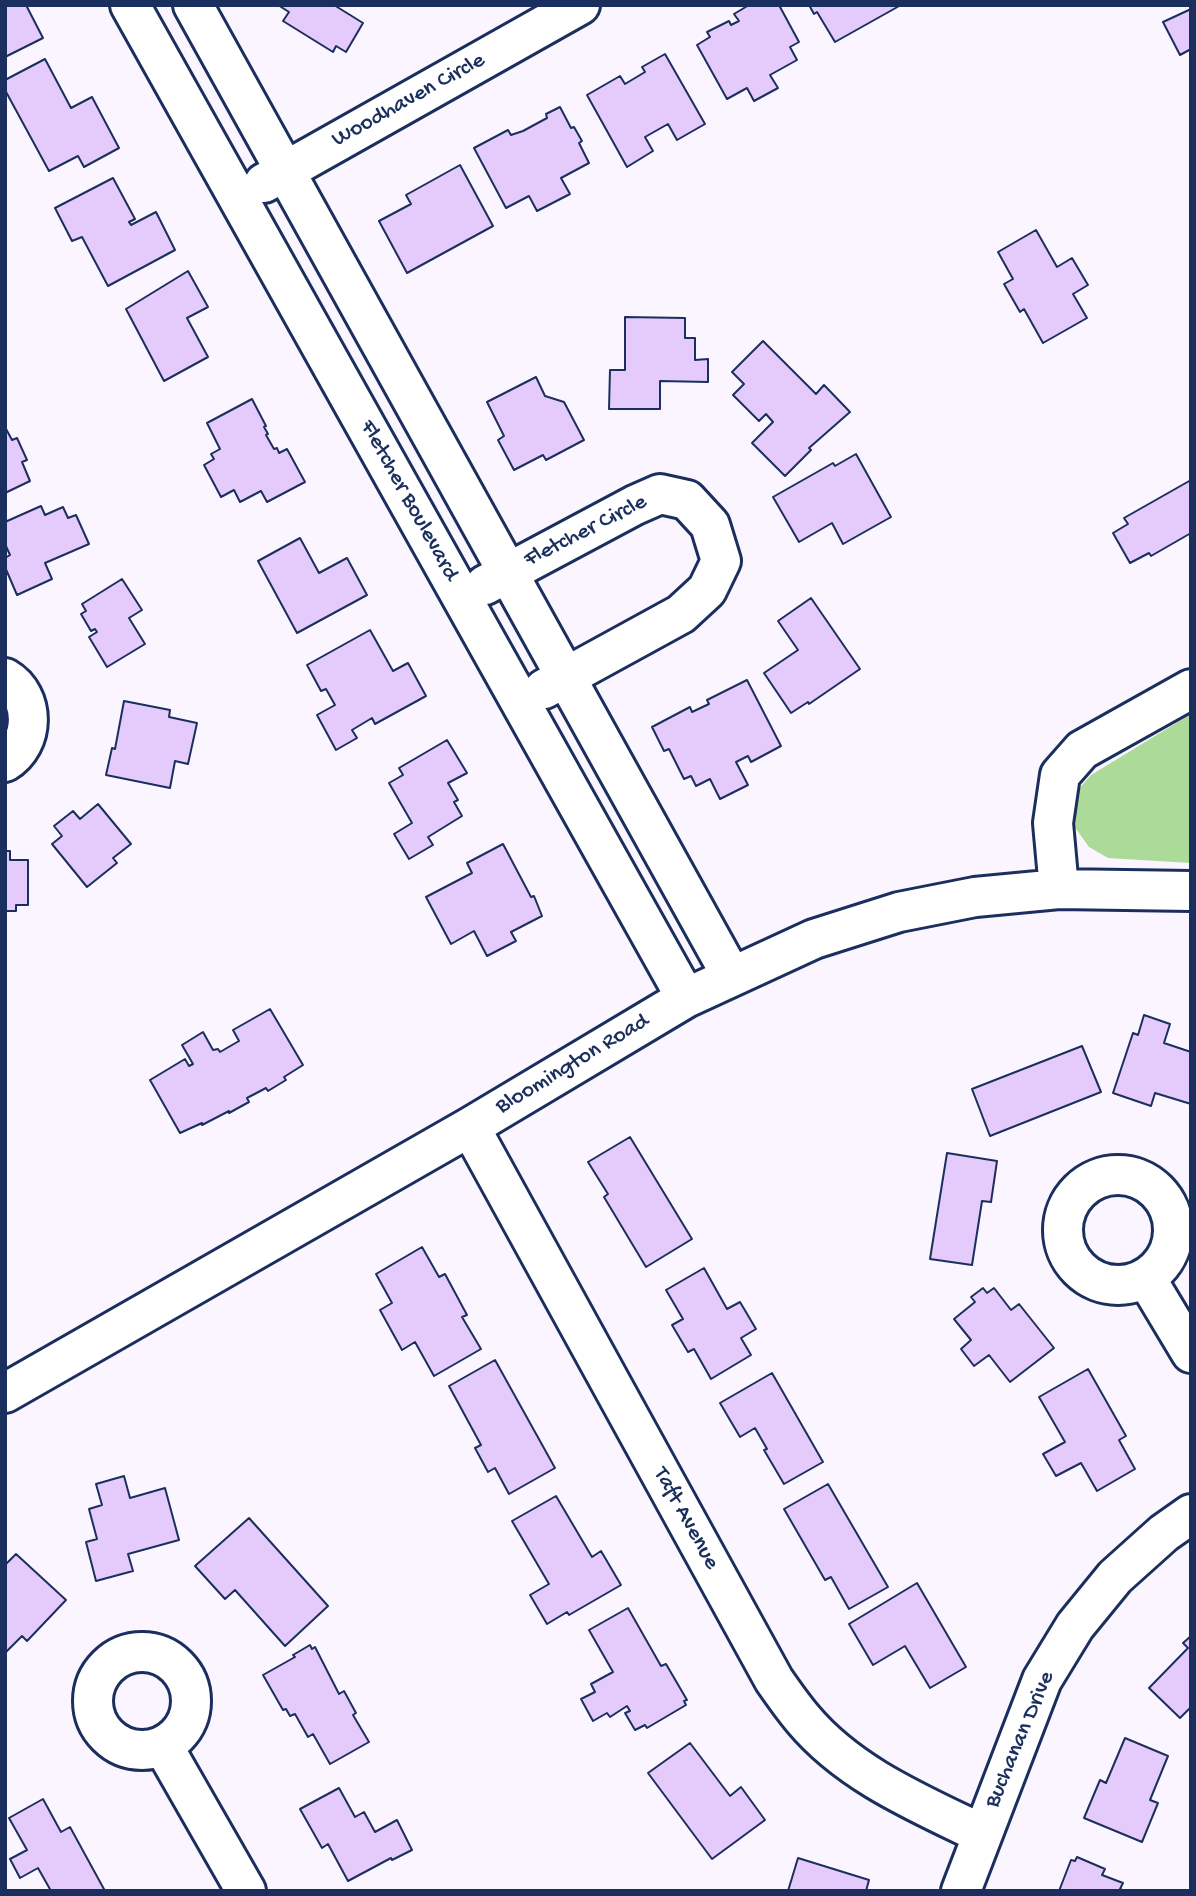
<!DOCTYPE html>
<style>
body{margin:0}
#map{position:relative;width:1196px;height:1896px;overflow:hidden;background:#faf5fe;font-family:"Gochi Hand",sans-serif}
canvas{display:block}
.frame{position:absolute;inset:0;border:7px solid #1b2f5e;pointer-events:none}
</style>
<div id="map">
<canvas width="1196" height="1896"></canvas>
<div class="frame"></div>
</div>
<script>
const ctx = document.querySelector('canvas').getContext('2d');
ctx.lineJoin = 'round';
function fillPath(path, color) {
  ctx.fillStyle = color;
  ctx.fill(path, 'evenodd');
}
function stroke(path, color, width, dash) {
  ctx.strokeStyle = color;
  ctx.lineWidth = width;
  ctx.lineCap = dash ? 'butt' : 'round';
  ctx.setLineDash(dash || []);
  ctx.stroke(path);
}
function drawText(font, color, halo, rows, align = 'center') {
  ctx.font = font + ' "Gochi Hand",sans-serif';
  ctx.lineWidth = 5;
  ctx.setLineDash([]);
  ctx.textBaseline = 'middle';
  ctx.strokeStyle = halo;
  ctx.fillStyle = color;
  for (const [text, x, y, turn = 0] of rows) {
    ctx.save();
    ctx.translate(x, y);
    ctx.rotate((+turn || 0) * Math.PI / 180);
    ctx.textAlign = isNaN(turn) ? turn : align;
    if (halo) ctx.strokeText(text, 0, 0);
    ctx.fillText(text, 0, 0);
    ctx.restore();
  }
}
fillPath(new Path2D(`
 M 1191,714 L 1191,863 L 1108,858 L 1089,847 L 1074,826 L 1076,792 L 1091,775 Z`), '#acda99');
const building = new Path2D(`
 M 5,5 L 26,5 L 43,38 L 5,57 Z
 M 278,5 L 334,5 L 363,23 L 346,52 L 336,46 L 333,52 L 283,21 L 289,12 Z
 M 749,5 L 779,5 L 799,42 L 790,47 L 797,60 L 770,75 L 778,88 L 754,101 L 747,88 L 727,99 L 697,45 L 710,37 L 707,32 L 729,21 L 731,25 L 739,21 L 734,14 Z
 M 809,5 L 901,5 L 835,42 L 817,12 L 814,14 Z
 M 1191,9 L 1191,49 L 1180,55 L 1163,22 Z
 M 665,54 L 705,124 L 677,140 L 668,124 L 645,137 L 653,151 L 627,167 L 587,95 L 620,76 L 625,84 L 645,72 L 642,67 Z
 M 45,59 L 71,108 L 92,97 L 119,148 L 84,167 L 78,156 L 49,171 L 5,90 L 5,80 Z
 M 560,107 L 571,128 L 574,127 L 582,141 L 579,143 L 589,163 L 561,178 L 570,194 L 537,211 L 529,196 L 506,208 L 474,148 L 508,130 L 511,135 L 523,131 L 547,118 L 546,114 Z
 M 460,165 L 493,226 L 407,273 L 379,221 L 411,204 L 406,195 Z
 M 113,178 L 135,219 L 129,222 L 131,225 L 156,212 L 175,250 L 108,286 L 82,237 L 72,241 L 55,208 Z
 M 1036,230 L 1057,267 L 1072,258 L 1088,285 L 1073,294 L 1087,318 L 1043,343 L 1024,309 L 1020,312 L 1004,284 L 1013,279 L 998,252 Z
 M 188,271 L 208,307 L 187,318 L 208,357 L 164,381 L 126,309 Z
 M 625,317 L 685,318 L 685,338 L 695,338 L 695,360 L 708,359 L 708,382 L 660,381 L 660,409 L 609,409 L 610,370 L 625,370 Z
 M 763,341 L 816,394 L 824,385 L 850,412 L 809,448 L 811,450 L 785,476 L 752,443 L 773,422 L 766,414 L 759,421 L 733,395 L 744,384 L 732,372 Z
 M 536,377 L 545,396 L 564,402 L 584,440 L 546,460 L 543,455 L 514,470 L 498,440 L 504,436 L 487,402 Z
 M 252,399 L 266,426 L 264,427 L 268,434 L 266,435 L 274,449 L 277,448 L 279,453 L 287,449 L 305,482 L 267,502 L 261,491 L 240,502 L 234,490 L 221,497 L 204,465 L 214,459 L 211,454 L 220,449 L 207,423 Z
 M 5,427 L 12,440 L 17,438 L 27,460 L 22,462 L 30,481 L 5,493 Z
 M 856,454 L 891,517 L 843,544 L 832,523 L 799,542 L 773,497 L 833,463 L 835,466 Z
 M 1191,480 L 1191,533 L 1151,556 L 1149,553 L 1130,563 L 1113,533 L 1128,524 L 1124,518 Z
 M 41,506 L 45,515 L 63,507 L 68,518 L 76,515 L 89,544 L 45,563 L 52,579 L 17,595 L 5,567 L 5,558 L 10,555 L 5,544 L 5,522 Z
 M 300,538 L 319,573 L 347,558 L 367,595 L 297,633 L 258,561 Z
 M 122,579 L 142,610 L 129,618 L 145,644 L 107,667 L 89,637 L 97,632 L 95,629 L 91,631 L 81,614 L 86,611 L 82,604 Z
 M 811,598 L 860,669 L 809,704 L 808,702 L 791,713 L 764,673 L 798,650 L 778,621 Z
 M 370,630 L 393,671 L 408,663 L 426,696 L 375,724 L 372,718 L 352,730 L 357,738 L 336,750 L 317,715 L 335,705 L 326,689 L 321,691 L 307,665 Z
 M 747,680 L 781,746 L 751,762 L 748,756 L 736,762 L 748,785 L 720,799 L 710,779 L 696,786 L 691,776 L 684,779 L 669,749 L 664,751 L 652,727 L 690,707 L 692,712 L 709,704 L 707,700 Z
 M 124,701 L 170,710 L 169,717 L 197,723 L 188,764 L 175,761 L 170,788 L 106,775 L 112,748 L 115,749 Z
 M 447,740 L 467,773 L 448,783 L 458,800 L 454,802 L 462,816 L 428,837 L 433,845 L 409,859 L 394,834 L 412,823 L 389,783 L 403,775 L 399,768 Z
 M 98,804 L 131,844 L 113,858 L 117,863 L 87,887 L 52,844 L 62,836 L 54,826 L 73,811 L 80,819 Z
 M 503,844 L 531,897 L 534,896 L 542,916 L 511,932 L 516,941 L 487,956 L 474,931 L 451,944 L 426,897 L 472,873 L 467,863 Z
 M 5,851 L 10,851 L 10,860 L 28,860 L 28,905 L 16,905 L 16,911 L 5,911 Z
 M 270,1009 L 303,1065 L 284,1077 L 286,1080 L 268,1091 L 266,1088 L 247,1098 L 249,1102 L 229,1113 L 229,1111 L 202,1125 L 202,1123 L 180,1133 L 150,1080 L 185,1059 L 189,1066 L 193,1064 L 182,1045 L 203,1032 L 213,1050 L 218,1049 L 220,1052 L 239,1041 L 233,1030 Z
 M 1144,1015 L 1170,1024 L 1164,1043 L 1191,1052 L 1191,1104 L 1155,1093 L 1151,1106 L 1113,1093 L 1133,1033 L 1138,1035 Z
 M 1082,1046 L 1101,1092 L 990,1136 L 972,1089 Z
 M 630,1137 L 692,1239 L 646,1267 L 604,1197 L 608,1194 L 588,1162 Z
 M 947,1153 L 997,1161 L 991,1202 L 982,1201 L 972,1265 L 930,1259 Z
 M 422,1247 L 439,1277 L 445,1274 L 467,1315 L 462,1317 L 481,1349 L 434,1376 L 415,1342 L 402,1350 L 380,1310 L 392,1303 L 376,1274 Z
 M 704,1268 L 727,1309 L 740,1302 L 756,1329 L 741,1338 L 751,1355 L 711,1379 L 694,1349 L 688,1352 L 672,1325 L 683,1319 L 666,1290 Z
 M 983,1288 L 987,1293 L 994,1288 L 1011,1310 L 1019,1304 L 1054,1348 L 1010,1382 L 989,1355 L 974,1366 L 961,1349 L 971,1340 L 954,1319 L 975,1302 L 971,1297 Z
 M 495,1360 L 555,1468 L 509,1494 L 495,1468 L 488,1472 L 475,1448 L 481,1445 L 449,1386 Z
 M 1088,1369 L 1126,1436 L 1119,1440 L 1135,1469 L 1097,1491 L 1081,1463 L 1056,1476 L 1043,1454 L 1065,1442 L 1039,1397 Z
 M 772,1373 L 823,1462 L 784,1484 L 764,1450 L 767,1449 L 755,1428 L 740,1437 L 720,1403 Z
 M 124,1476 L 130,1498 L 165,1488 L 179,1540 L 128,1554 L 133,1571 L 96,1581 L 86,1542 L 97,1539 L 89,1509 L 102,1505 L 96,1484 Z
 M 828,1484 L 888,1587 L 849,1609 L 831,1577 L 825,1580 L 784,1509 Z
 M 556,1496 L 592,1557 L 601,1551 L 621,1585 L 569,1615 L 567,1612 L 547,1624 L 530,1595 L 549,1584 L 512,1521 Z
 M 249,1518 L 328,1606 L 285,1646 L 235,1590 L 225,1599 L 195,1566 Z
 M 16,1554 L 66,1600 L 27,1641 L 22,1636 L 5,1653 L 5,1565 Z
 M 917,1583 L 966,1667 L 930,1688 L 905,1646 L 873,1665 L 849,1624 Z
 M 628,1608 L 661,1666 L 666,1664 L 687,1700 L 684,1701 L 686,1705 L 647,1728 L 645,1725 L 635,1730 L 625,1713 L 630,1711 L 627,1706 L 610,1717 L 607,1713 L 593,1721 L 581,1699 L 595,1692 L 591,1684 L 613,1672 L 589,1630 Z
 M 1191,1636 L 1191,1707 L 1180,1718 L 1149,1688 L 1188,1648 L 1183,1643 Z
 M 310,1645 L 312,1649 L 315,1647 L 339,1694 L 344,1691 L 356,1713 L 353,1715 L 369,1742 L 330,1764 L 313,1734 L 308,1737 L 295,1714 L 290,1716 L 286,1709 L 283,1710 L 263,1675 L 295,1657 L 293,1655 Z
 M 1125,1738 L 1168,1756 L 1150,1800 L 1158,1803 L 1142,1842 L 1084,1818 L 1100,1780 L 1106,1783 Z
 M 690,1743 L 730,1796 L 741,1787 L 765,1820 L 712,1859 L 648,1773 Z
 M 339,1788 L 355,1817 L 364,1812 L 375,1832 L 397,1820 L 412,1850 L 392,1860 L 391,1858 L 348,1881 L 328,1844 L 322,1848 L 300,1809 Z
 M 43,1799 L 61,1832 L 70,1827 L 105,1891 L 51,1891 L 38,1868 L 20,1878 L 10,1859 L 27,1850 L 9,1818 Z
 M 1077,1857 L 1105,1869 L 1102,1875 L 1123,1883 L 1120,1889 L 1124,1891 L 1059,1891 L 1071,1860 L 1075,1861 Z
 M 798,1858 L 869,1880 L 866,1891 L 788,1891 Z`);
fillPath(building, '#e5cbfb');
stroke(building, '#1b2f5e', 2);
const minor = new Path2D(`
 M 130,5 L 686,998
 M 193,5 L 731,975
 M 264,183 L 580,5
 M 485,585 L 635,505 L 660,494 L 687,500 L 710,525 L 721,561 L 707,590 L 681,614 L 544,689
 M 5,678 C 36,696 35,744 5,762
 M 1059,889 L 1053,823 L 1060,775 L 1082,750 L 1191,689
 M 470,1127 L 774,1680 C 783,1693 792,1706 803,1719 C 849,1774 918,1803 982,1834
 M1063 1230a55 55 0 1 1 110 0a55 55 0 1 1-110 0Z
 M 1146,1278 L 1191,1353
 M 5,1393 L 470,1127 L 686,998 L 814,939 L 899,912 L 975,897 L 1059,889 L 1191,891
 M93 1701a49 49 0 1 1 98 0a49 49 0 1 1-98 0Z
 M 163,1746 L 246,1891
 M 961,1891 L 1042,1680 L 1075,1626 L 1115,1577 L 1164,1533 L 1191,1514`);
stroke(minor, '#1b2f5e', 44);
stroke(minor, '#fff', 38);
drawText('23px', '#1b2f5e', '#fff', [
 ["Woodhaven Circle",409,101,-29],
 ["Fletcher Boulevard",408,501,61],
 ["Fletcher Circle",586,532,-27],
 ["Bloomington Road",573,1065,-31],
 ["Taft Avenue",685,1519,61],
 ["Buchanan Drive",1021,1740,-67]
]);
</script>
